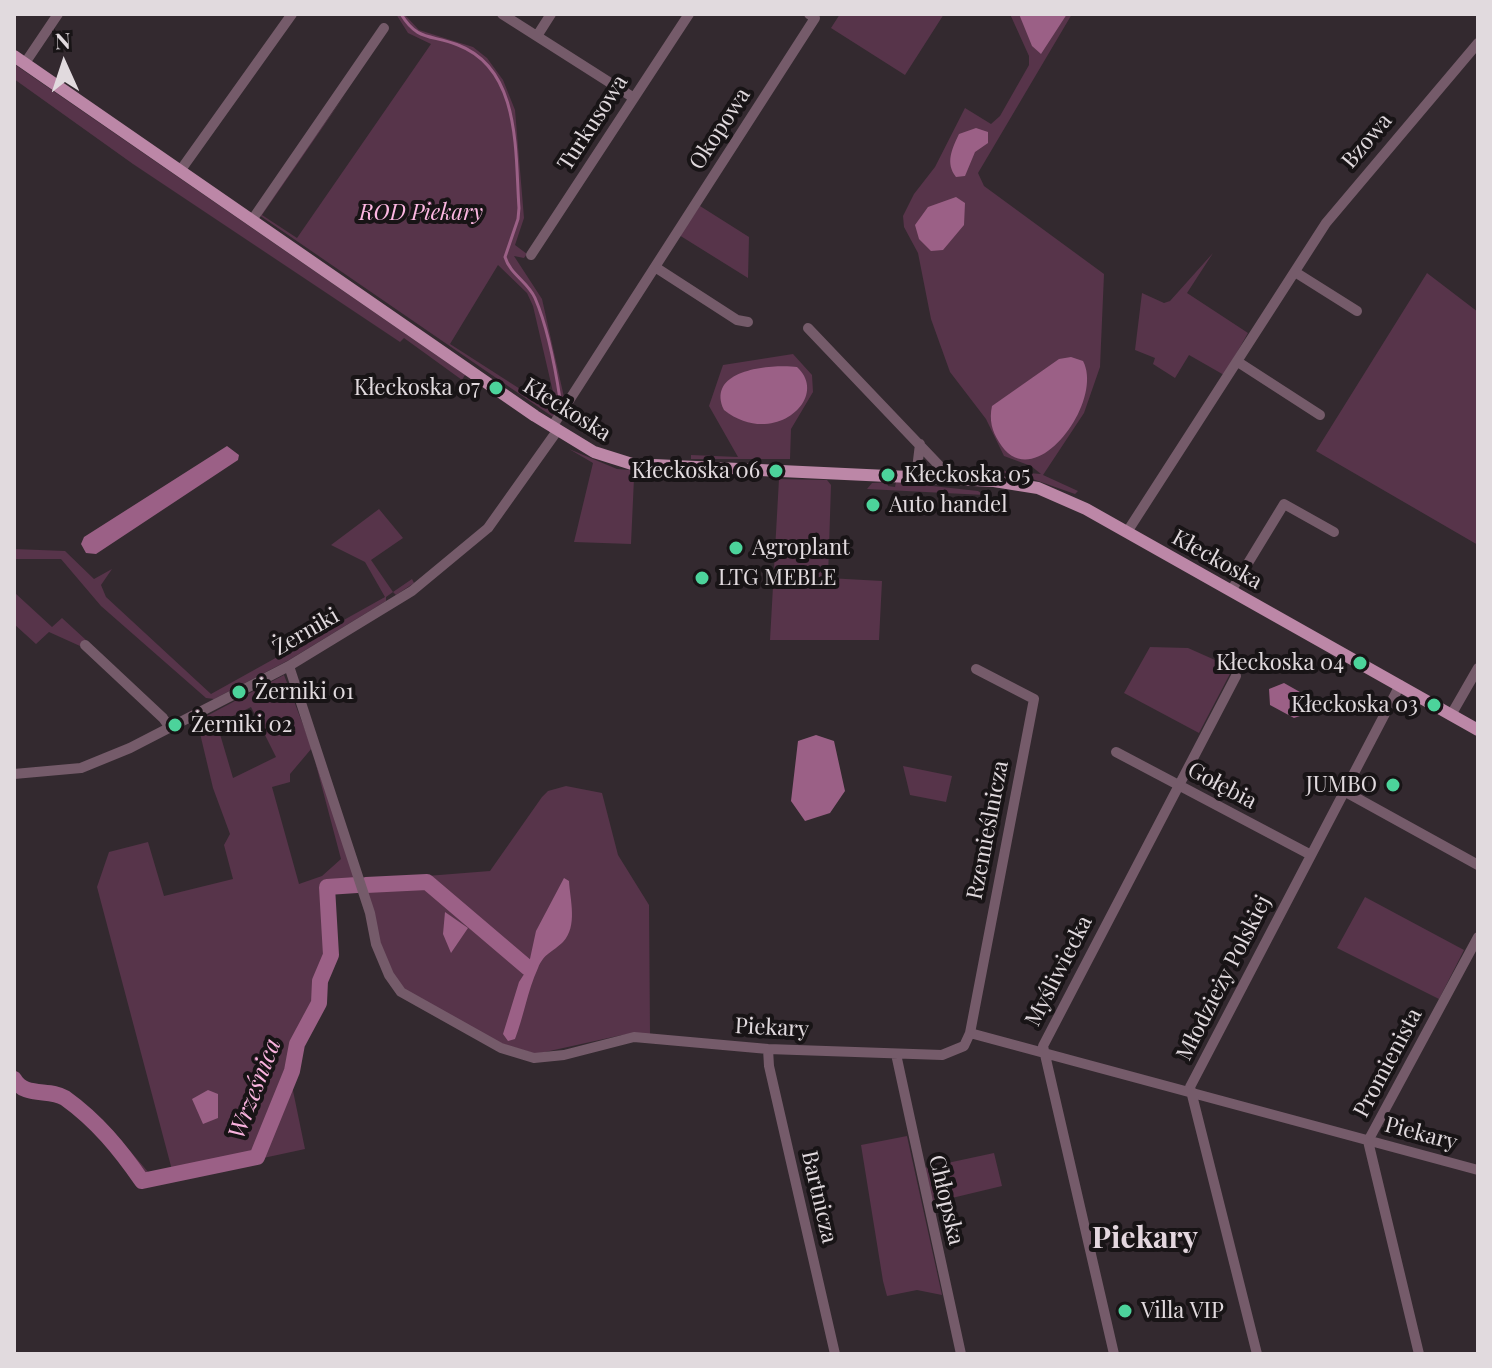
<!DOCTYPE html>
<meta charset="utf-8">
<style>
body{margin:0}
#map{position:relative;width:1492px;height:1368px;overflow:hidden;background:#33292f;font-family:"Playfair Display",serif}
canvas{display:block}
.frame{position:absolute;inset:0;border:16px solid #e1dade;pointer-events:none}
.north{position:absolute;left:24px;top:24px;width:80px;height:80px;-webkit-text-stroke:6px #181416;paint-order:stroke;rotate:357deg;font-size:22px;font-weight:700;line-height:32px;text-align:center;color:#e1dade}
.north::after{content:'';display:block;margin:auto;width:28px;height:36px;background:#e1dade;clip-path:polygon(50% 0,100% 100%,50% 72%,0 100%)}
</style>
<div id="map">
<canvas width="1492" height="1368"></canvas>
<div class="frame"></div>
<div class="north">N</div>
</div>
<script>
const ctx = document.querySelector('canvas').getContext('2d');
ctx.lineJoin = 'round';
function fillPath(path, color) {
  ctx.fillStyle = color;
  ctx.fill(path, 'evenodd');
}
function stroke(path, color, width, dash) {
  ctx.strokeStyle = color;
  ctx.lineWidth = width;
  ctx.lineCap = dash ? 'butt' : 'round';
  ctx.setLineDash(dash || []);
  ctx.stroke(path);
}
function drawText(font, color, halo, rows, align = 'center') {
  ctx.font = font + ' "Playfair Display",serif';
  ctx.lineWidth = 8;
  ctx.setLineDash([]);
  ctx.textBaseline = 'middle';
  ctx.strokeStyle = halo;
  ctx.fillStyle = color;
  for (const [text, x, y, turn = 0] of rows) {
    ctx.save();
    ctx.translate(x, y);
    ctx.rotate((+turn || 0) * Math.PI / 180);
    ctx.textAlign = isNaN(turn) ? turn : align;
    if (halo) ctx.strokeText(text, 0, 0);
    ctx.fillText(text, 0, 0);
    ctx.restore();
  }
}
fillPath(new Path2D(`
 M 396,14 L 404,14 L 419,30 L 473,47 L 487,58 L 503,80 L 515,110 L 524,218 L 515,245 L 527,254 L 524,258 L 514,256 L 542,299 L 564,397 L 553,417 L 259,215 L 347,92 L 262,215 L 297,238 L 431,44 L 408,33 ZM 498,265 L 527,293 L 533,306 L 553,392 L 545,405 L 450,344 Z
 M 840,14 L 944,14 L 905,75 L 831,28 Z
 M 1010,14 L 1072,14 L 978,173 L 984,186 L 1104,274 L 1100,367 L 1084,413 L 1043,475 L 1078,491 L 1075,494 L 1021,475 L 950,467 L 1041,474 L 1031,466 L 1004,456 L 986,419 L 950,372 L 931,319 L 918,253 L 904,227 L 903,216 L 914,194 L 935,167 L 965,108 L 991,124 L 1000,116 L 1029,65 L 1029,56 Z
 M 14,64 L 465,375 L 462,380 L 404,338 L 400,342 L 133,164 L 14,79 Z
 M 700,206 L 749,237 L 748,278 L 679,235 Z
 M 1213,253 L 1187,293 L 1248,333 L 1224,375 L 1189,355 L 1175,378 L 1153,364 L 1155,358 L 1135,350 L 1142,293 L 1164,303 L 1170,301 Z
 M 1427,273 L 1478,312 L 1478,545 L 1316,451 Z
 M 793,354 L 812,375 L 813,392 L 791,429 L 790,459 L 691,459 L 691,455 L 738,457 L 709,406 L 723,365 Z
 M 569,449 L 617,469 L 685,474 L 685,481 L 634,478 L 631,544 L 574,542 L 593,463 Z
 M 779,479 L 827,480 L 831,485 L 828,578 L 882,581 L 879,640 L 770,640 Z
 M 887,482 L 888,486 L 895,487 L 896,482 L 978,491 L 984,495 L 867,489 L 872,483 Z
 M 379,509 L 403,538 L 371,560 L 393,592 L 412,579 L 414,583 L 396,595 L 393,592 L 386,597 L 386,601 L 289,660 L 214,699 L 206,698 L 101,606 L 61,559 L 16,559 L 15,593 L 52,627 L 62,618 L 86,640 L 80,646 L 49,632 L 36,644 L 14,624 L 14,549 L 65,551 L 94,579 L 112,569 L 101,585 L 106,597 L 211,694 L 385,597 L 365,562 L 331,545 Z
 M 1150,647 L 1188,648 L 1233,668 L 1199,733 L 1124,693 Z
 M 284,675 L 312,748 L 290,774 L 290,782 L 272,787 L 299,884 L 322,876 L 341,859 L 315,761 L 359,887 L 329,890 L 333,956 L 322,983 L 322,1003 L 304,1034 L 303,1031 L 295,1043 L 285,1081 L 291,1081 L 305,1149 L 143,1184 C 120,1154 95,1118 61,1099 C 49,1092 30,1094 14,1086 L 14,1074 L 25,1087 L 67,1094 L 112,1130 L 149,1173 L 172,1170 L 97,887 L 109,852 L 148,842 L 164,896 L 233,879 L 224,845 L 230,834 L 213,788 L 198,725 L 201,719 ZM 251,707 L 276,757 L 233,778 L 217,724 Z
 M 903,766 L 952,776 L 946,802 L 910,795 Z
 M 566,786 L 602,793 L 618,855 L 649,905 L 650,1034 L 622,1035 L 536,1054 L 499,1043 L 400,987 L 383,953 L 363,881 L 490,871 L 542,797 L 548,791 Z
 M 1365,897 L 1464,950 L 1439,999 L 1337,948 Z
 M 907,1136 L 942,1295 L 917,1290 L 887,1296 L 883,1281 L 861,1145 Z
 M 994,1153 L 1002,1186 L 931,1203 L 924,1168 Z`), '#57344a');
fillPath(new Path2D(`
 M 1019,14 L 1067,14 L 1041,54 L 1032,46 Z
 M 976,128 L 988,132 L 988,143 L 975,152 L 965,176 L 956,177 C 945,163 952,149 959,134 Z
 M 956,197 L 965,203 L 964,225 L 943,250 L 931,251 L 919,239 L 915,225 L 928,207 Z
 M 1071,357 L 1083,361 C 1105,402 1033,499 999,442 C 992,431 989,420 992,406 L 1059,359 Z
 M 797,367 C 831,398 773,449 724,410 C 705,369 772,364 797,367 Z
 M 227,446 L 239,455 L 238,460 L 96,554 L 86,553 L 81,544 L 84,537 Z
 M 1284,683 L 1307,696 L 1300,716 L 1294,718 L 1270,705 L 1269,689 Z
 M 816,735 L 834,741 L 845,791 L 830,813 L 805,821 L 791,801 L 798,741 Z
 M 564,878 L 569,881 C 570,900 578,926 563,942 C 553,952 544,953 538,968 C 527,992 524,1016 515,1039 L 508,1041 L 503,1034 L 519,982 L 528,968 L 536,931 Z
 M 445,912 L 468,928 L 451,953 L 443,934 Z
 M 208,1090 L 218,1094 L 218,1118 L 203,1124 L 192,1099 Z`), '#9b6086');
stroke(new Path2D(`
 M 401,14 C 418,42 431,34 458,45 C 521,69 515,152 519,208 L 518,219 L 505,257 C 510,274 528,282 535,298 C 548,328 555,366 560,399 L 553,412`), '#9b6086', 3);
stroke(new Path2D(`
 M 366,885 L 427,882 L 528,968
 M 14,1079 C 24,1098 50,1088 65,1098 C 97,1121 120,1149 142,1181 L 257,1157 L 292,1071 L 297,1044 L 319,1003 L 320,981 L 331,955 L 327,887 L 357,885`), '#9b6086', 16);
stroke(new Path2D(`
 M 502,14 L 634,98
 M 537,36 L 551,14
 M 25,63 L 58,14
 M 180,171 L 292,14
 M 252,220 L 384,28
 M 531,255 L 689,14
 M 655,267 L 737,320 L 748,322
 M 1295,272 L 1357,311
 M 808,328 L 951,478
 M 1238,362 L 1320,415
 M 552,427 L 815,18 L 809,14
 M 916,477 L 920,444
 M 1127,532 L 1326,223 L 1478,43
 M 1231,591 L 1284,504 L 1334,532
 M 85,645 L 163,718 L 170,728
 M 289,666 L 370,913 L 376,944 L 389,975 L 401,992 L 501,1048 L 534,1058 L 564,1055 L 634,1037 L 768,1049 L 942,1055 L 964,1046 L 970,1033 L 1034,699 L 976,669
 M 1451,715 L 1478,668
 M 1116,752 L 1311,855
 M 14,774 L 81,768 L 130,748 L 289,666 L 412,591 L 488,528 L 557,431
 M 1344,791 L 1478,865
 M 970,1033 L 1478,1170
 M 768,1049 L 769,1066 L 835,1354
 M 896,1054 L 961,1354
 M 1114,1354 L 1043,1046 L 1236,676
 M 1257,1354 L 1190,1087 L 1400,685
 M 1419,1354 L 1368,1141 L 1478,937`), '#755b6a', 10);
stroke(new Path2D(`
 M 14,56 L 535,416 L 594,452 L 632,464 L 994,481 L 1038,488 L 1086,509 L 1478,730`), '#bc87a7', 12);
for (const [x, y, r, color] of [
 [496,388,8,"#4cd39b"],
 [776,471,8,"#4cd39b"],
 [888,475,8,"#4cd39b"],
 [873,505,8,"#4cd39b"],
 [736,548,8,"#4cd39b"],
 [702,578,8,"#4cd39b"],
 [1360,663,8,"#4cd39b"],
 [239,692,8,"#4cd39b"],
 [1434,705,8,"#4cd39b"],
 [175,725,8,"#4cd39b"],
 [1393,785,8,"#4cd39b"],
 [1125,1311,8,"#4cd39b"]
]) {
  const dot = new Path2D();
  dot.arc(x, y, r, 0, 2 * Math.PI);
  ctx.fillStyle = color;
  ctx.fill(dot);
  stroke(dot, '#181416', 3);
}
drawText('22px', '#e1dade', '#181416', [
 ["Turkusowa",593,123,-57],
 ["Okopowa",720,129,-57],
 ["Bzowa",1367,141,-50],
 ["Kłeckoska",567,410,32],
 ["Kłeckoska",1217,560,29],
 ["Żerniki",306,632,-30],
 ["Gołębia",1222,786,28],
 ["Rzemieślnicza",988,830,-79],
 ["Myśliwiecka",1059,971,-63],
 ["Młodzieży Polskiej",1224,978,-63],
 ["Piekary",772,1028,3],
 ["Promienista",1388,1063,-62],
 ["Piekary",1421,1134,15],
 ["Bartnicza",819,1197,77],
 ["Chłopska",946,1200,77]
]);
drawText('italic 22px', '#fdb7e2', '#181416', [
 ["ROD Piekary",421,213]
]);
drawText('22px', '#e1dade', '#181416', [
 ["Kłeckoska 07",480,388,"right"],
 ["Kłeckoska 06",760,471,"right"],
 ["Kłeckoska 05",904,475],
 ["Auto handel",889,505],
 ["Agroplant",752,548],
 ["LTG MEBLE",718,578],
 ["Kłeckoska 04",1344,663,"right"],
 ["Żerniki 01",255,692],
 ["Kłeckoska 03",1418,705,"right"],
 ["Żerniki 02",191,725],
 ["JUMBO",1377,785,"right"],
 ["Villa VIP",1141,1311]
], 'left');
drawText('italic 24px', '#f9b3de', '#181416', [
 ["Wrześnica",255,1089,-69]
]);
drawText('bold 30px', '#e4d7df', '#181416', [
 ["Piekary",1145,1239]
]);
</script>
